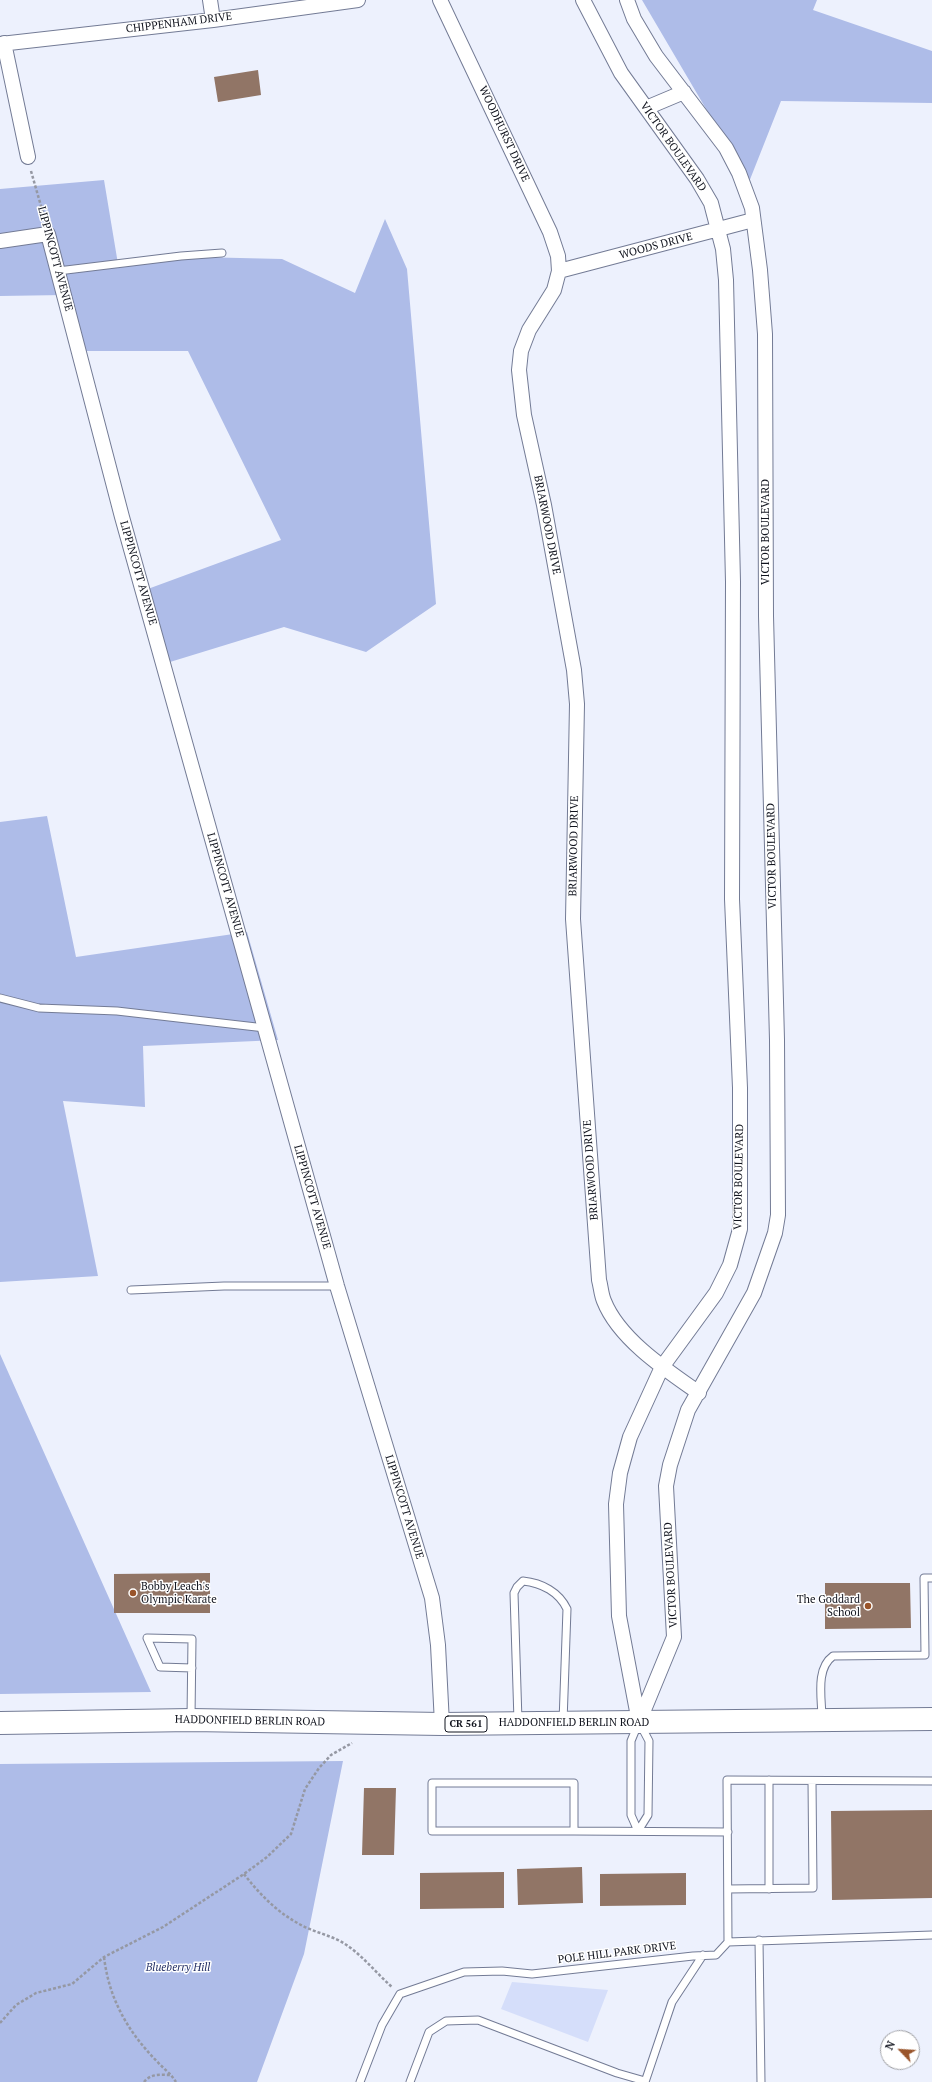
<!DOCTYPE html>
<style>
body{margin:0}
#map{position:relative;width:932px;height:2082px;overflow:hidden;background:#edf1fd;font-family:"PT Serif",serif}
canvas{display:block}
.north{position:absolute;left:880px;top:2030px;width:40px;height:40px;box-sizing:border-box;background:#fff;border:1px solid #a0a1a5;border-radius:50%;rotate:295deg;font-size:11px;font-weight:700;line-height:16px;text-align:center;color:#11141e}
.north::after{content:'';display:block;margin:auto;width:14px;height:18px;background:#99542a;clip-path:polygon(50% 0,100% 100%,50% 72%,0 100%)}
</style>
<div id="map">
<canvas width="932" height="2082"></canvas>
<div class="north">N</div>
</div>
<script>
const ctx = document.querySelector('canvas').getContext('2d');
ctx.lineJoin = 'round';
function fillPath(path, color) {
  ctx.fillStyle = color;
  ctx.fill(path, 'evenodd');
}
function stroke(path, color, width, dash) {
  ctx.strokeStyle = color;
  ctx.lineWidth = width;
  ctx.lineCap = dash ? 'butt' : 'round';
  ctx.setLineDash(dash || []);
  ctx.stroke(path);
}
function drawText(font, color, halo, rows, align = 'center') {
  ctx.font = font + ' "PT Serif",serif';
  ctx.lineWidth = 3;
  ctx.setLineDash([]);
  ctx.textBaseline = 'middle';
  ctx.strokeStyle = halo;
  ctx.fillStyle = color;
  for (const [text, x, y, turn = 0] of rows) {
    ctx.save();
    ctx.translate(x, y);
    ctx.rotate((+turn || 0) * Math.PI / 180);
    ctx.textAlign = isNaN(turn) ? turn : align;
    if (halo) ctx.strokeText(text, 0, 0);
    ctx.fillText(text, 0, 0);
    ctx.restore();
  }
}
fillPath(new Path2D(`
 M 512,1982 L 608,1990 L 588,2042 L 501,2009 Z`), '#d5defa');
fillPath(new Path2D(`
 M 642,0 L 817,0 L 813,10 L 932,51 L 932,103 L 781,101 L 749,182 Z
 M 104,180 L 118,264 L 198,257 L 282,259 L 355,293 L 385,219 L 407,269 L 436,604 L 366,652 L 284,627 L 170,662 L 145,590 L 281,540 L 188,351 L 75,351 L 64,295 L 0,296 L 0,189 Z
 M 47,816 L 76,957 L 247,932 L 278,1040 L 143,1046 L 145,1107 L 63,1101 L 98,1276 L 0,1282 L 0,822 Z
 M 0,1354 L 151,1692 L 0,1694 Z
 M 343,1761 L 304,1954 L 257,2082 L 0,2082 L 0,1764 Z`), '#aebce8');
fillPath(new Path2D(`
 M 258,70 L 261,95 L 218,102 L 214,77 Z
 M 210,1573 L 210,1613 L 114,1613 L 114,1574 Z
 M 825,1583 L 910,1583 L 911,1628 L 825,1629 Z
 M 364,1788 L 396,1788 L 394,1855 L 362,1855 Z
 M 932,1810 L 932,1898 L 832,1900 L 831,1811 Z
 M 582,1867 L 583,1903 L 518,1905 L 517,1869 Z
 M 504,1872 L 504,1908 L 420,1909 L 420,1873 Z
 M 686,1873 L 686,1905 L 600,1906 L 600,1874 Z`), '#917566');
const service = new Path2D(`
 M 58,271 L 181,256 L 222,253
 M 0,998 L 39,1008 L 117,1011 L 265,1028
 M 131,1290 L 224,1286 L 337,1286
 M 191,1717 L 192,1639 L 147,1638 L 160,1667 L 192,1668
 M 822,1719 C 822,1699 815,1669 833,1656 L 925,1655 L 924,1578 L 932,1578
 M 518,1721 L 514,1593 L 517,1587 L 523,1581 C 542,1583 559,1592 567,1609 L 563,1722
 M 638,1724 L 631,1741 L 631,1815 L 638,1831
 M 769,1780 L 769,1889
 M 574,1831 L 432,1831 L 432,1783 L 574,1783 L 574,1831 L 728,1832
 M 638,1831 L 648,1815 L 649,1741 L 640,1724
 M 728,1889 L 813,1888 L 812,1781
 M 759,1940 L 761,2082
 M 728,1942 L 727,1780 L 932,1781
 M 360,2082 L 382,2025 L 400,1994 L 464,1972 L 502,1971 L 532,1974 L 693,1956 L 716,1955 L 728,1942 L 932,1935
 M 410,2082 L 429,2032 L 446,2021 L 478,2020 L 617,2073 L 645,2081
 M 645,2082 L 672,2002 L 703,1955`);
const minor = new Path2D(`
 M 210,0 L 213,20
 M 440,0 L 550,232 L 558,256 L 559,271 L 554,290 L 529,330 L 521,351 L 519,370 L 524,415 L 544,505 L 574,670 L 577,704 L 573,919 L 599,1280 C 601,1287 601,1294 604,1301 C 619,1339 666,1370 699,1393
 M 583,0 L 621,73 L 697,179 L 711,203 L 723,249 L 726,280 L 733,582 L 732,899 L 740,1088 L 740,1229 L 730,1265 L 716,1293 L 662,1367 L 630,1437 L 620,1473 L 616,1504 L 619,1616 L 639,1722
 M 627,0 L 634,19 L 656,56 L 726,148 L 739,173 L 752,208 L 760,270 L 765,334 L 766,616 L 777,1040 L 778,1215 L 775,1233 L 754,1293 L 688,1410 L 670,1465 L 666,1486 L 674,1637 L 639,1722
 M 4,43 L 28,157
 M 0,44 L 213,20 L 358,0
 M 646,108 L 684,92
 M 0,241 L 48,234 L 122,517 L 337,1286 L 432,1598 L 438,1645 L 442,1724
 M 559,271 L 753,220`);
const primary = new Path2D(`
 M 0,1723 L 191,1720 L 442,1724 L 932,1719`);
stroke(service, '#737b95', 9);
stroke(minor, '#737b95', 16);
stroke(primary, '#737b95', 24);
stroke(new Path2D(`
 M 31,171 L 45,220
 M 244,1874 C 260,1895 279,1914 303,1926 C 315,1932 328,1935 340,1941 C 360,1952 375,1972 392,1987
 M 104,1957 C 110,2007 135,2042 171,2075
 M 0,2023 L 16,2005 L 36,1993 L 72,1984 L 104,1957 L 163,1927 L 244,1874 L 267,1857 L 291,1834 L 305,1789 L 319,1768 L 331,1755 L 352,1743
 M 144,2082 C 151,2073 161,2075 171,2075 L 176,2082`), '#9598a3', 2.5, [3, 2]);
stroke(service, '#fff', 7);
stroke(minor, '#fff', 14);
stroke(primary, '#fff', 22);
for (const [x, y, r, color] of [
 [133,1593,4,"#99542a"],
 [868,1606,4,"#99542a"]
]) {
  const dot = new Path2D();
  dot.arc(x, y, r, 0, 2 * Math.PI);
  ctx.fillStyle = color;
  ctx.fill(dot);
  stroke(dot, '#fff', 1.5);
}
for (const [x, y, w] of [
 [466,1724,42]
]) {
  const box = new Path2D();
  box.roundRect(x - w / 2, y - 8, w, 16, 3);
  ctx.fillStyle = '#fff';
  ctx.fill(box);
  stroke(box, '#11141e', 1);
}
drawText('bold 10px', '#11141e', null, [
 ["CR 561",466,1724]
]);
drawText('11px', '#11141e', '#fff', [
 ["CHIPPENHAM DRIVE",179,23,-7],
 ["WOODHURST DRIVE",504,134,65],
 ["VICTOR BOULEVARD",673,147,55],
 ["WOODS DRIVE",656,246,-15],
 ["LIPPINCOTT AVENUE",55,259,75],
 ["BRIARWOOD DRIVE",547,525,79],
 ["VICTOR BOULEVARD",766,532,-90],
 ["LIPPINCOTT AVENUE",138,573,74],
 ["BRIARWOOD DRIVE",574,846,-89],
 ["VICTOR BOULEVARD",772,856,-91],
 ["LIPPINCOTT AVENUE",225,885,74],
 ["BRIARWOOD DRIVE",591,1170,-94],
 ["VICTOR BOULEVARD",739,1177,-89],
 ["LIPPINCOTT AVENUE",312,1197,74],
 ["LIPPINCOTT AVENUE",404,1507,73],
 ["VICTOR BOULEVARD",671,1575,-93],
 ["HADDONFIELD BERLIN ROAD",250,1721,1],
 ["HADDONFIELD BERLIN ROAD",574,1723],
 ["POLE HILL PARK DRIVE",617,1953,-7]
]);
drawText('11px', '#11141e', '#fff', [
 ["Bobby Leach's",141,1587],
 ["Olympic Karate",141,1600],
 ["The Goddard",860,1600,"right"],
 ["School",860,1613,"right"]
], 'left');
drawText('italic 11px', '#232f65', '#fff', [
 ["Blueberry Hill",178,1968]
]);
</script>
